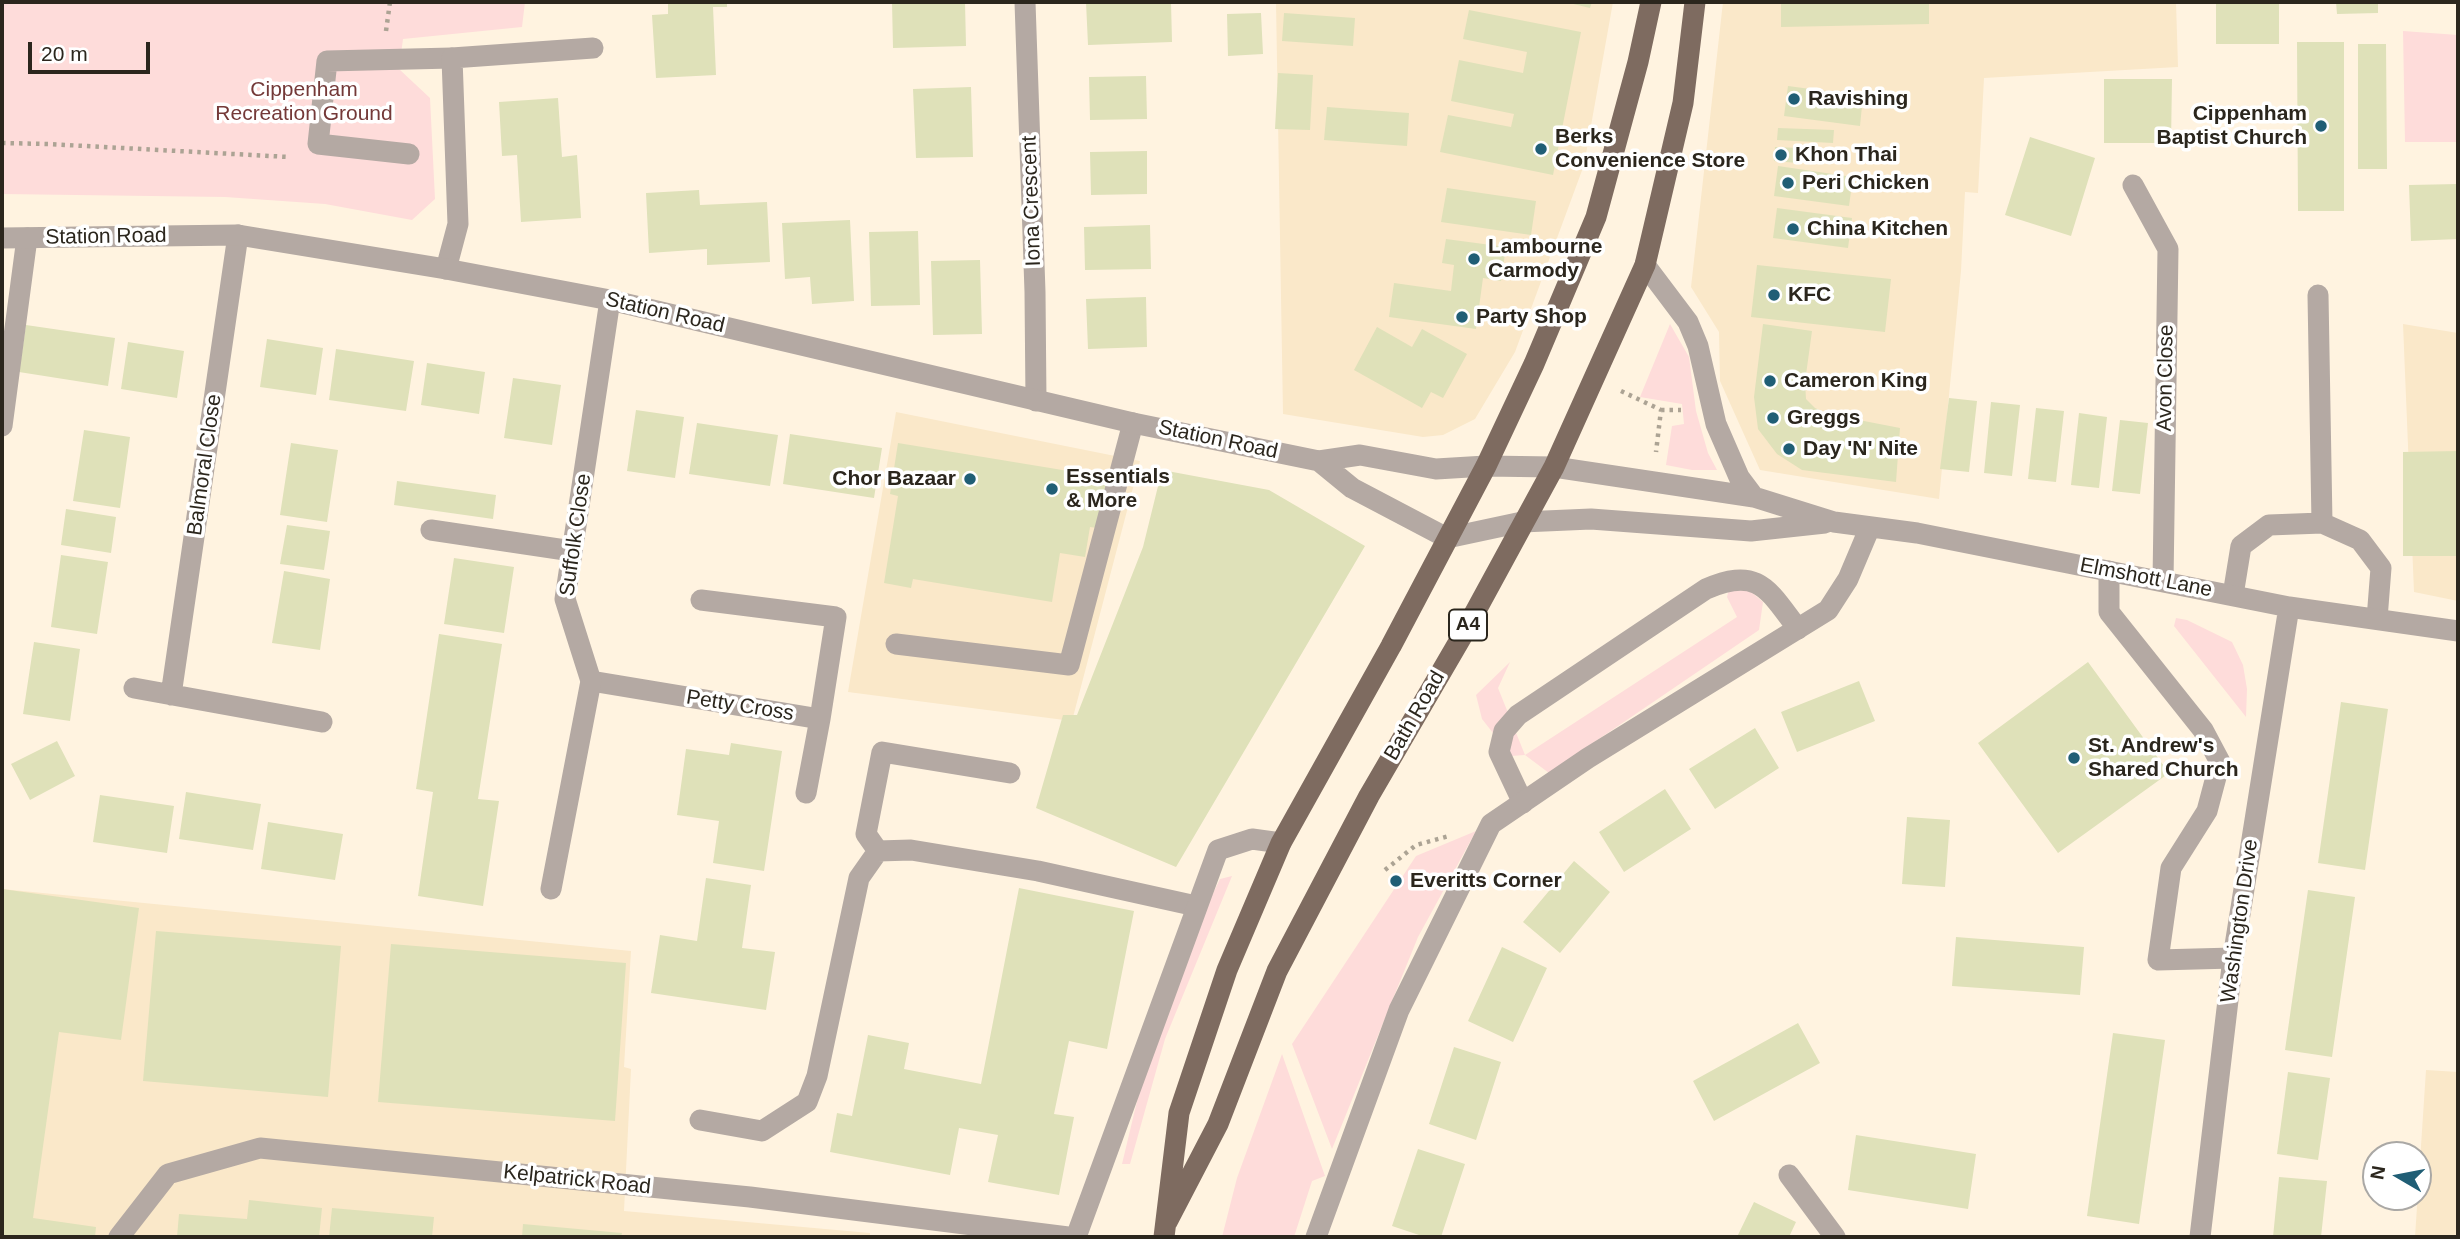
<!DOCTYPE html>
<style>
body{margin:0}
#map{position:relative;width:2460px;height:1239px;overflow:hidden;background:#fff3e0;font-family:Helvetica,sans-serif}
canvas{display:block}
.frame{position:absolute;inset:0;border:4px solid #2b261d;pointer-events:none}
.north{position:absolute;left:2362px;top:1141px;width:70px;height:70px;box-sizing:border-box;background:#fff;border:2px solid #aaa8a5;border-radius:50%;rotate:280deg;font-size:19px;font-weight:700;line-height:28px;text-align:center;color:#2b261d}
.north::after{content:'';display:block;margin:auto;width:24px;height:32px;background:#205e75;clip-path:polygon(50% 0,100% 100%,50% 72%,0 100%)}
.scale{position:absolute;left:28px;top:42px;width:122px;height:32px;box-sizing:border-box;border:4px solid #2b261d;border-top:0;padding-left:9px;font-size:21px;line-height:24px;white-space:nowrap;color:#2b261d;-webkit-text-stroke:5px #fff;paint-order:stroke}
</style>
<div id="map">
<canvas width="2460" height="1239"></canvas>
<div class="frame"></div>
<div class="north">N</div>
<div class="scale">20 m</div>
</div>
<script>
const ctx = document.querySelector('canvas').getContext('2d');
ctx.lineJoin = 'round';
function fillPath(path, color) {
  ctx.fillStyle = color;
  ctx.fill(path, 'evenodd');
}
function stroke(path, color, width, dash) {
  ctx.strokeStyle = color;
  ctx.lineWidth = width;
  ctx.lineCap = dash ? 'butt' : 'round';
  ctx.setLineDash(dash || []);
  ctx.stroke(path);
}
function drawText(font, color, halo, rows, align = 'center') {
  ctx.font = font + ' Helvetica,sans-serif';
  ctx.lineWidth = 7;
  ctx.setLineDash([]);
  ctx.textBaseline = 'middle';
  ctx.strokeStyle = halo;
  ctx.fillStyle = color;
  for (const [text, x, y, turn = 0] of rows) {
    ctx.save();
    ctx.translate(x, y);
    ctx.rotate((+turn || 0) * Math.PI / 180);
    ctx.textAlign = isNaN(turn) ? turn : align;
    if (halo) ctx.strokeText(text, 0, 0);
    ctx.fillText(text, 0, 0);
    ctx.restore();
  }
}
fillPath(new Path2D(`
 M 1276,2 L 1613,2 L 1584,165 L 1515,352 L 1475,419 L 1443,435 L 1423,437 L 1283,414 Z
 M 1723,2 L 2176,2 L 2178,67 L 1984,78 L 1978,193 L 1965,192 L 1961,271 L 1939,499 L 1760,470 L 1720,381 L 1719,332 L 1691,287 Z
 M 2403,324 L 2458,333 L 2458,601 L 2414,592 Z
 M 896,412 L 1140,461 L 1072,721 L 848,692 Z
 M 2,889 L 631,951 L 624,1067 L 631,1069 L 624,1211 L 870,1233 L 870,1237 L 2,1237 Z
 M 2426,1070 L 2458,1072 L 2458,1237 L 2415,1237 Z`), '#fae8c9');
fillPath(new Path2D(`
 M 2,2 L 525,2 L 522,27 L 403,39 L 399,69 L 430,98 L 435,199 L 412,220 L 325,204 L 225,197 L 2,194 Z
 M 2403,31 L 2458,35 L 2458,142 L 2405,142 Z
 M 1670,324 L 1689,357 L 1696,411 L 1708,453 L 1717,470 L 1692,470 L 1666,465 L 1672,426 L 1684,424 L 1682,404 L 1640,397 Z
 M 1729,589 L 1749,590 L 1763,602 L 1759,630 L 1549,773 L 1525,755 L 1511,756 L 1482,719 L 1476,695 L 1510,662 L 1498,688 L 1525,755 L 1737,617 L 1727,597 Z
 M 2176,618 L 2187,620 L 2232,642 L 2243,665 L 2247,689 L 2246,717 L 2174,626 Z
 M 1476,831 L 1418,937 L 1332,1149 L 1292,1044 L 1416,856 Z
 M 1232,876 L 1165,1039 L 1130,1164 L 1122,1164 L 1162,997 L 1220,879 Z
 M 1282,1054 L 1325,1176 L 1312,1181 L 1294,1237 L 1222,1237 L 1237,1178 Z`), '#fedcda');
fillPath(new Path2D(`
 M 668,2 L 727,2 L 727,7 L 713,7 L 716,75 L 656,78 L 652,15 L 668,14 Z
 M 892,2 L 965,2 L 966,46 L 893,48 Z
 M 1086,2 L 1171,2 L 1172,42 L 1088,45 Z
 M 1565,2 L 1592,2 L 1590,8 Z
 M 1781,2 L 1929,2 L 1929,24 L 1781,27 Z
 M 2216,2 L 2279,2 L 2279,44 L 2216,44 Z
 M 2336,2 L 2378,2 L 2378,13 L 2337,14 Z
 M 1469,10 L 1581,32 L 1553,175 L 1440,152 L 1448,115 L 1511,127 L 1514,114 L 1451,101 L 1459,60 L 1523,73 L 1527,52 L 1463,39 Z
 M 1261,13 L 1263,54 L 1228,56 L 1227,14 Z
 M 1284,13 L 1355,18 L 1353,46 L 1282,41 Z
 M 2297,42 L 2344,42 L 2344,211 L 2298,211 Z
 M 2358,44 L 2386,44 L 2387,169 L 2358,169 Z
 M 1278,73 L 1313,75 L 1310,130 L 1275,129 Z
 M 1146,76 L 1147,119 L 1090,120 L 1089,77 Z
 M 2104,79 L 2172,79 L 2171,143 L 2104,143 Z
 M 1788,86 L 1863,96 L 1860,126 L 1784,116 Z
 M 971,87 L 973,157 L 916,158 L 913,89 Z
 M 558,98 L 562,157 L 577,155 L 581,218 L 521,222 L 517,155 L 502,156 L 499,102 Z
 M 1327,107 L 1409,113 L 1407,146 L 1324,140 Z
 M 1778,128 L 1834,130 L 1833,143 L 1777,140 Z
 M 2030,137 L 2095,158 L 2071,236 L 2005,215 Z
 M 1775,147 L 1799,148 L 1798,163 L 1774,161 Z
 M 1147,151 L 1147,194 L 1091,195 L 1090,152 Z
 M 1778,166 L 1853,177 L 1849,206 L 1774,196 Z
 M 2458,184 L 2458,239 L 2411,241 L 2409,185 Z
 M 1447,188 L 1536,201 L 1531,235 L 1441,222 Z
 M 699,190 L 700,205 L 767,202 L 770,262 L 707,265 L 707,249 L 649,253 L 646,193 Z
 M 1777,208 L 1852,218 L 1848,248 L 1773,238 Z
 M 850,220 L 854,301 L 812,304 L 810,277 L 785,279 L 782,223 Z
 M 1150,225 L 1151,269 L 1085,270 L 1084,227 Z
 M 918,231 L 920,305 L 871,306 L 869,232 Z
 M 1446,239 L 1506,247 L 1501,281 L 1483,278 L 1476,329 L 1389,317 L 1394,283 L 1451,291 L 1454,265 L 1442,263 Z
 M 980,260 L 982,334 L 933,335 L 931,261 Z
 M 1757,265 L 1891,279 L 1885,332 L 1751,317 Z
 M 1146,297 L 1147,347 L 1088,349 L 1086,299 Z
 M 1763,324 L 1812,331 L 1805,382 L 1806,399 L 1815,408 L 1828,414 L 1900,428 L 1896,482 L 1802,470 L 1777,454 L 1758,429 L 1754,397 Z
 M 26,325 L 115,338 L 108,386 L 19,372 Z
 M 1377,327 L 1412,347 L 1422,329 L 1467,354 L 1443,398 L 1431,392 L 1422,408 L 1354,370 Z
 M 267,339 L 323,348 L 316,395 L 260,387 Z
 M 128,342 L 184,351 L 177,398 L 121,389 Z
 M 336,349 L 414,361 L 406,411 L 329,400 Z
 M 427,363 L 485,372 L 479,414 L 421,405 Z
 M 513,378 L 561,385 L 552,445 L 504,438 Z
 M 1949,398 L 1977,401 L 1969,472 L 1940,469 Z
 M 1991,402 L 2020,405 L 2012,476 L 1984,473 Z
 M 2036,408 L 2064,411 L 2056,482 L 2028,479 Z
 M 636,410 L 684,417 L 675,478 L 627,471 Z
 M 2079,413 L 2107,417 L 2099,488 L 2071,485 Z
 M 2120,420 L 2148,423 L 2140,494 L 2112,491 Z
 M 697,423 L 778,435 L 770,486 L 689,474 Z
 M 84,430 L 130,437 L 120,508 L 73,501 Z
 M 790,434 L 882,448 L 874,498 L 783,484 Z
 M 291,443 L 338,450 L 327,522 L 280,515 Z
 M 898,443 L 1111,478 L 1104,529 L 1090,527 L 1085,557 L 1060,553 L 1052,602 L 913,579 L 911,588 L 884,583 L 898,496 L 890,494 Z
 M 2458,451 L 2458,556 L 2403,556 L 2403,452 Z
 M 1162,470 L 1269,490 L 1365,546 L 1176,867 L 1036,808 L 1063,715 L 1077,715 L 1143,547 Z
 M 397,481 L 496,495 L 493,519 L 394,505 Z
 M 66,509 L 116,517 L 111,553 L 61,545 Z
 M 287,525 L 330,531 L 324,570 L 280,564 Z
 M 61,555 L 108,562 L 97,634 L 51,627 Z
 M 454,558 L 514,567 L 504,633 L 444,624 Z
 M 284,571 L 330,579 L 320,650 L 272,643 Z
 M 439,634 L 502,644 L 478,799 L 499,801 L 483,906 L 418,896 L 433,792 L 416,789 Z
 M 34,642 L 80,649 L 70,721 L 23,714 Z
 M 2088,662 L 2169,773 L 2058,853 L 1978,743 Z
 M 1859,681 L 1875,721 L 1797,752 L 1781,712 Z
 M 2341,702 L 2388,709 L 2365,870 L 2318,863 Z
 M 1755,728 L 1779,768 L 1715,809 L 1689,769 Z
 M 57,741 L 75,776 L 30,800 L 11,764 Z
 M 731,743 L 782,751 L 764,871 L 713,863 L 719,821 L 677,815 L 686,749 L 729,755 Z
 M 1665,789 L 1691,829 L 1624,872 L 1599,832 Z
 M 186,792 L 261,804 L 253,850 L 179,839 Z
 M 100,795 L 174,806 L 167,853 L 93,842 Z
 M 1907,817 L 1950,820 L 1945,887 L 1902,884 Z
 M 268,822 L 343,834 L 335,880 L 261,869 Z
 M 1574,861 L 1610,892 L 1560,953 L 1523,922 Z
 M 706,878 L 751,885 L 742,948 L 775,952 L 766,1010 L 651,993 L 660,935 L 697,941 Z
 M 1019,888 L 1134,911 L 1107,1049 L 1069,1041 L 1054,1114 L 1074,1117 L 1059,1195 L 988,1182 L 998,1135 L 959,1128 L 950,1175 L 830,1152 L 837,1113 L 852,1116 L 868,1035 L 909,1043 L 904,1069 L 981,1084 Z
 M 2,889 L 139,908 L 121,1040 L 59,1032 L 33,1218 L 96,1227 L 95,1237 L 2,1237 Z
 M 2308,890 L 2355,897 L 2332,1057 L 2285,1050 Z
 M 156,931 L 341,946 L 328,1097 L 143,1081 Z
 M 1956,937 L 2084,947 L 2080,995 L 1952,986 Z
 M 391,944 L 626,963 L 615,1121 L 378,1102 Z
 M 1502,947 L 1547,968 L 1513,1042 L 1468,1021 Z
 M 1798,1023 L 1820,1063 L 1714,1121 L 1693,1081 Z
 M 2113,1033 L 2165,1040 L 2139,1224 L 2087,1216 Z
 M 1454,1047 L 1501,1062 L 1476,1140 L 1429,1124 Z
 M 2288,1072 L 2330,1078 L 2318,1160 L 2277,1154 Z
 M 1856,1135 L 1976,1154 L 1968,1209 L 1848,1190 Z
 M 1418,1149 L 1465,1164 L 1441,1237 L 1425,1237 L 1392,1226 Z
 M 2279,1177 L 2327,1181 L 2321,1237 L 2273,1237 Z
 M 249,1200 L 322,1208 L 319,1237 L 177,1237 L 179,1214 L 247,1219 Z
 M 1754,1202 L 1796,1222 L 1789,1237 L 1737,1237 Z
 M 332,1208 L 434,1217 L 432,1237 L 329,1237 Z
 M 523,1224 L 622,1233 L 621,1237 L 522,1237 Z`), '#dfe1b9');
stroke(new Path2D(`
 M 386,31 L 390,2
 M 2,143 L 48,144 L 289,157
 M 1621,391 L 1661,410 L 1656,452
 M 1661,410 L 1681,410
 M 1385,870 L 1416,845 L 1449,836`), '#aca394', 4.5, [3.5, 5]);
stroke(new Path2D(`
 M 409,154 L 318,144 L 327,61 L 452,58
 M 2,426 L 27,238
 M 2322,523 L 2360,540 L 2381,568 L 2377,619
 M 431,530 L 572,551
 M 2109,571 L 2109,612 L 2203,730 L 2220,762 L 2207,811 L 2171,868 L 2158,960 L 2233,958
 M 2233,595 L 2241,546 L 2269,525 L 2322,523 L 2318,295
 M 896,644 L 1069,665 L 1133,423
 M 591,681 L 820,719 L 836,617 L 701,600
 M 806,793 L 820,719
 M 1523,803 L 1499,752 L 1504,731 L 1518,715 L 1706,589 C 1759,566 1768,590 1798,629
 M 878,851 L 866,834 L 882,752 L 1010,773
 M 700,1120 L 762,1131 L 807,1102 L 817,1076 L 859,878 L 878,851 L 911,850 L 1038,871 L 1196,906`), '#b4a9a3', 21);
stroke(new Path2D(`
 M 1025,2 L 1035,292 L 1036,401
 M 2133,185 L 2168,249 L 2163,581
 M 1645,265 L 1688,322 L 1698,346 L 1716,424 L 1739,477 L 1754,497
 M 446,269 L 458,224 L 452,58 L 593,48
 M 1554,467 L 1754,497 L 1834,522 L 1917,533 L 2289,607 L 2458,631
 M 1522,522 L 1591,519 L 1751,531 L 1825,523
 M 134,688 L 322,722
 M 171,695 L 238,235
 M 551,889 L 591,681 L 565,599 L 610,300
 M 1789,1175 L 1835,1237
 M 119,1237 L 168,1174 L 260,1148 L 750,1197 L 1068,1237
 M 1076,1237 L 1218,850 L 1252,839 L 1281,843
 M 1316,1237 L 1399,1010 L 1491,824 L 1588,758 L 1828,610 L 1848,579 L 1870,527
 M 2200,1237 L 2233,958 L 2289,607`), '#b4a9a3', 21);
stroke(new Path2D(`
 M 2,238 L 238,235 L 446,269 L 610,300 L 1133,423 L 1319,461 L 1360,455 L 1436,469 L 1486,466 L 1554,467
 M 1319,461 L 1352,488 L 1447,538 L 1522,522`), '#b4a9a3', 21);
stroke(new Path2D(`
 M 1167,1222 L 1218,1124 L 1277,971 L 1369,796 L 1461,638 L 1554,467 L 1645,265 L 1683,103 L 1695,2
 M 1164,1237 L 1179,1113 L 1227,970 L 1281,843 L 1391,646 L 1486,466 L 1534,364 L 1596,217 L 1638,62 L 1651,2`), '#7e6b60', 21);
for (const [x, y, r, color] of [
 [1794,99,7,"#205e75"],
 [2321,126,7,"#205e75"],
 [1541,149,7,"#205e75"],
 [1781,155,7,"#205e75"],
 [1788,183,7,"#205e75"],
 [1793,229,7,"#205e75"],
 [1474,259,7,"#205e75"],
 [1774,295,7,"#205e75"],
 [1462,317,7,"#205e75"],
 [1770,381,7,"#205e75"],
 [1773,418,7,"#205e75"],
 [1789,449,7,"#205e75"],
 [970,479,7,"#205e75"],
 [1052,489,7,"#205e75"],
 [2074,758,7,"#205e75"],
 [1396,881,7,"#205e75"]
]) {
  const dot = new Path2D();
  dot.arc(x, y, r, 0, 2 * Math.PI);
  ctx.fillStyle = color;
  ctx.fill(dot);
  stroke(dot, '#fff', 2.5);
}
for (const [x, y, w] of [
 [1468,625,38]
]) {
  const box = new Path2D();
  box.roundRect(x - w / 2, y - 15.5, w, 31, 5);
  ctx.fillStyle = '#fff';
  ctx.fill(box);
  stroke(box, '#2b261d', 2);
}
drawText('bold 19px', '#2b261d', null, [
 ["A4",1468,625]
]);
drawText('21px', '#743938', '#fff', [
 ["Cippenham",304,90],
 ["Recreation Ground",304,114]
]);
drawText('bold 21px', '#2b261d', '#fff', [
 ["Ravishing",1808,99],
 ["Cippenham",2307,114,"right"],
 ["Baptist Church",2307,138,"right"],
 ["Berks",1555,137],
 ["Convenience Store",1555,161],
 ["Khon Thai",1795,155],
 ["Peri Chicken",1802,183],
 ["China Kitchen",1807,229],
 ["Lambourne",1488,247],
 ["Carmody",1488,271],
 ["KFC",1788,295],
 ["Party Shop",1476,317],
 ["Cameron King",1784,381],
 ["Greggs",1787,418],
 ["Day 'N' Nite",1803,449],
 ["Essentials",1066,477],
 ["& More",1066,501],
 ["Chor Bazaar",956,479,"right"],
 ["St. Andrew's",2088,746],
 ["Shared Church",2088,770],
 ["Everitts Corner",1410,881]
], 'left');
drawText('21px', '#2b261d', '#fff', [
 ["Iona Crescent",1032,201,-92],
 ["Station Road",106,237,-1],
 ["Station Road",665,313,13],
 ["Avon Close",2166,378,-89],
 ["Station Road",1218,440,12],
 ["Balmoral Close",205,465,-82],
 ["Suffolk Close",576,535,-82],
 ["Elmshott Lane",2146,578,11],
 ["Petty Cross",740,706,9],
 ["Bath Road",1415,716,-60],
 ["Washington Drive",2240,921,-82],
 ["Kelpatrick Road",577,1180,6]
]);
</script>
